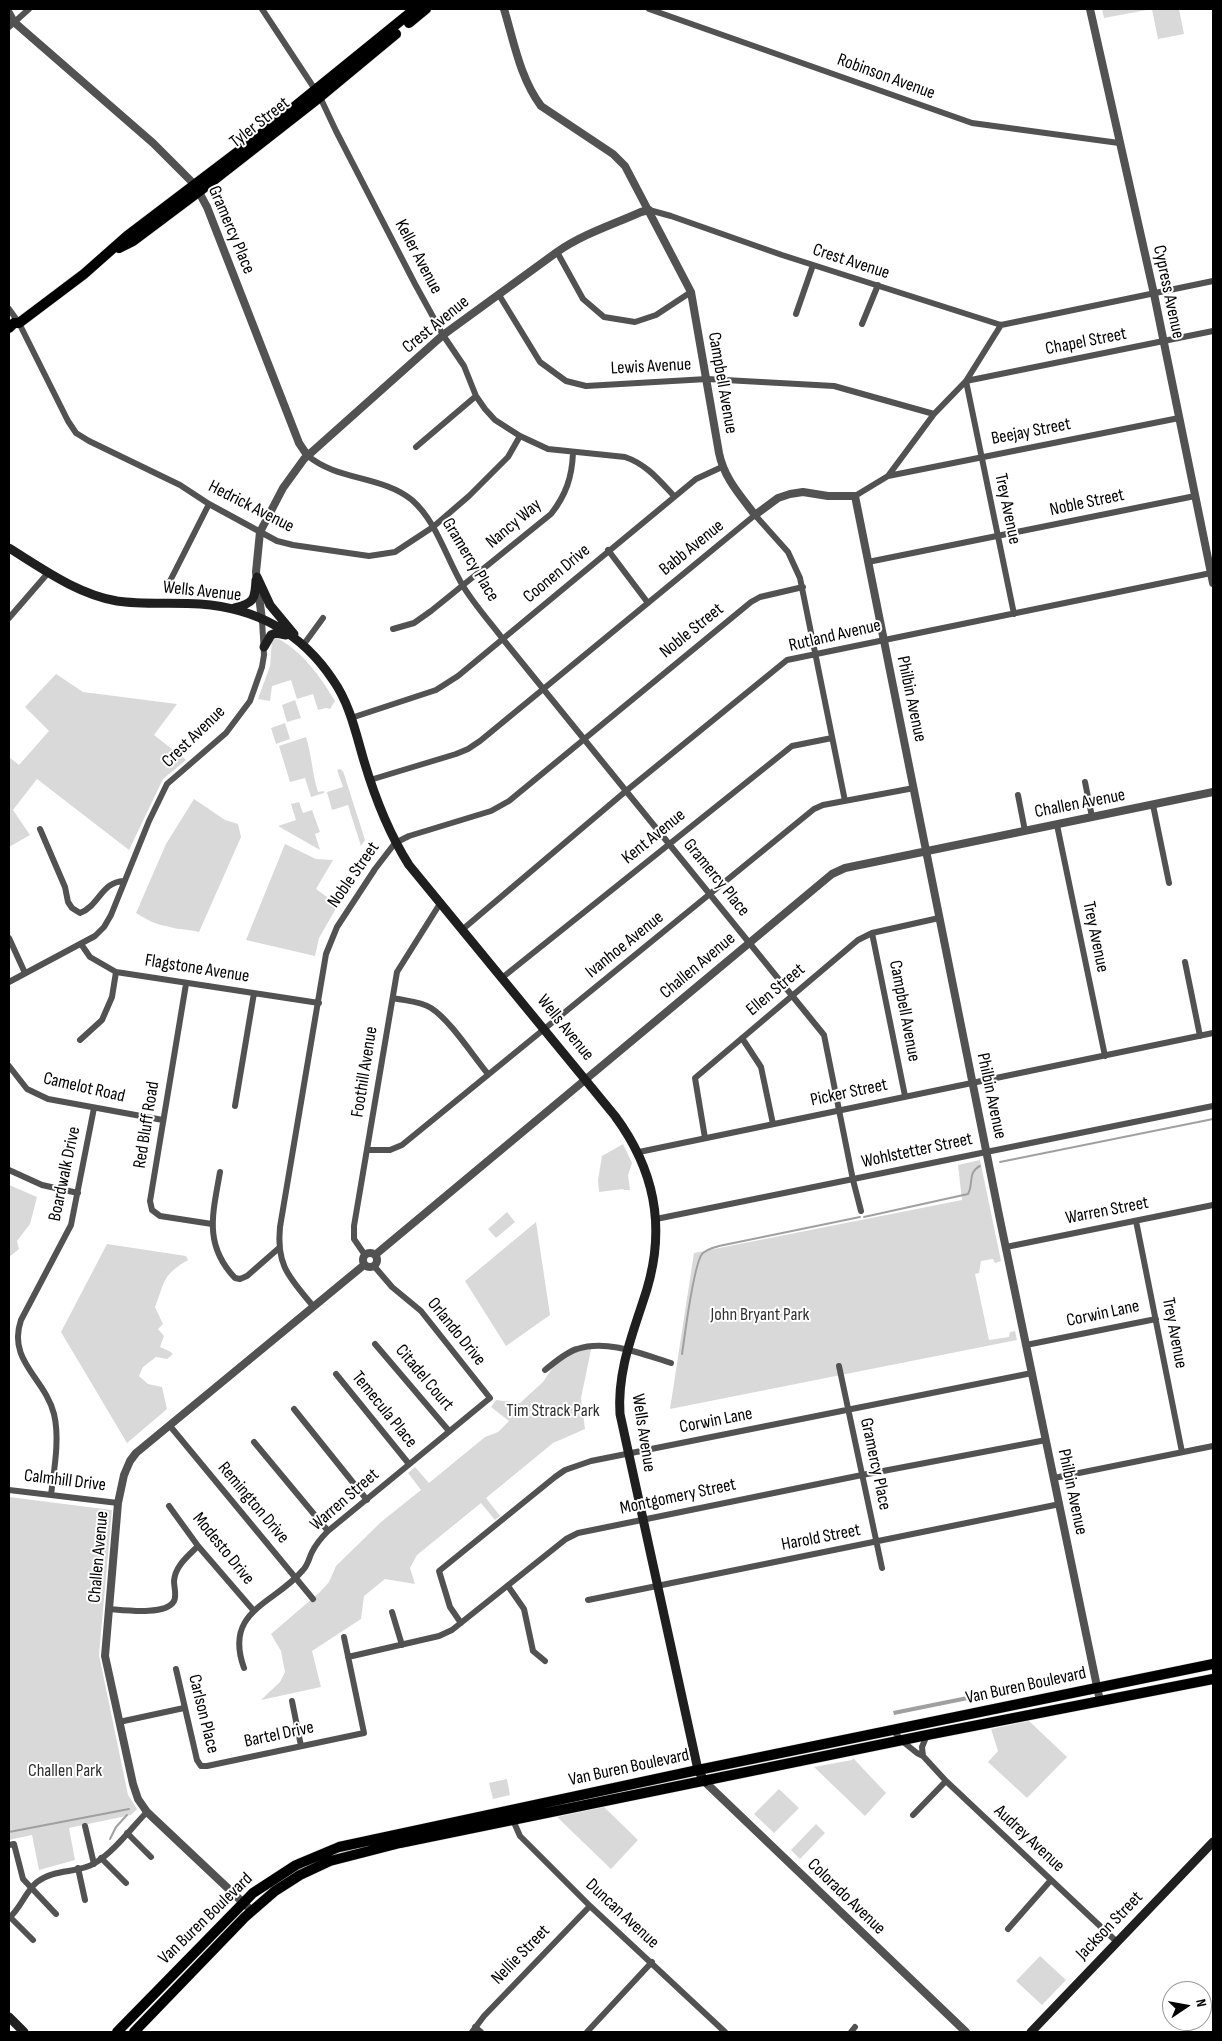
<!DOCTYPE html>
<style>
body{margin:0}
#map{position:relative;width:1222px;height:2041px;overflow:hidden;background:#fff;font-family:"Sofia Sans Condensed",sans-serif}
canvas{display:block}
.frame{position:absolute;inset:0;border:10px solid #000;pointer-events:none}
.north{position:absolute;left:1162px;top:1981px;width:50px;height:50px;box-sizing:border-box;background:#fff;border:1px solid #999;border-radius:50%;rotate:78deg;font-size:14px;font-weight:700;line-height:20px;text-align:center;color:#000}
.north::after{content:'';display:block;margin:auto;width:18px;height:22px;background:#000;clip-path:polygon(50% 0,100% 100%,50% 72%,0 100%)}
</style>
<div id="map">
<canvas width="1222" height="2041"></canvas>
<div class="frame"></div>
<div class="north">N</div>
</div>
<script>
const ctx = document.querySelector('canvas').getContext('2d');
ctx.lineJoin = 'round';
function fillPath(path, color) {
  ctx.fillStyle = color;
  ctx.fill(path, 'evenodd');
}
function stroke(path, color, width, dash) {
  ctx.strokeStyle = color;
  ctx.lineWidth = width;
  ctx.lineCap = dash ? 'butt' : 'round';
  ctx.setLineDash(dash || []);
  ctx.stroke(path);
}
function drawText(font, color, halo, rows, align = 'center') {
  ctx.font = font + ' "Sofia Sans Condensed",sans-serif';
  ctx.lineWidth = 4;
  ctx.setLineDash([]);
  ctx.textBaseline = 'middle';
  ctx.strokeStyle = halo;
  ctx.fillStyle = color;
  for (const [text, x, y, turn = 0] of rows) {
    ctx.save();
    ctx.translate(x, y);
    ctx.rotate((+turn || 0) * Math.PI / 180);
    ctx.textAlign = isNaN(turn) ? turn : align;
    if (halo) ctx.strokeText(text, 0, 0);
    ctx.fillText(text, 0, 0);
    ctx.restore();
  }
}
fillPath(new Path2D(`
 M 1102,9 L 1179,9 L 1184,34 L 1158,39 L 1152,9 L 1104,18 Z
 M 277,638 C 303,652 320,676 335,701 L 330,709 L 326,708 L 318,710 L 313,694 L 297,699 L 291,680 L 272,686 L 270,701 L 258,699 L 270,666 L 272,640 Z
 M 56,674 L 83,692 L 177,704 L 154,735 L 186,760 L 163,779 L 129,850 L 37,779 L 13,810 L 30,835 L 9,847 L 9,757 L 19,765 L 49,731 L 25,707 Z
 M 295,700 L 301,718 L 287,722 L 282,705 Z
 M 285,723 L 290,739 L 276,744 L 271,728 Z
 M 306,737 C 312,756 312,773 318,792 L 324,791 L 324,793 L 311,797 L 305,778 L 290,782 L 279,746 Z
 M 340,769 L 343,771 L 365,840 L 361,846 L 348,805 L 332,810 L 327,792 L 343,787 L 337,770 Z
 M 194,799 L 225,820 L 238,824 L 241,837 L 199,932 C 189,929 180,930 170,927 C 157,925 147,920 136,913 L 166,844 Z
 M 299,802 L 303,813 L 312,810 L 320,832 L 315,834 L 320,850 L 278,826 L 296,820 L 291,804 Z
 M 285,844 L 316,859 L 333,860 L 316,889 L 338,905 L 319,938 L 315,956 L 246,940 Z
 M 623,1144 L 632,1163 L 628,1175 L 630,1190 L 624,1190 L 623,1189 L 599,1192 L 598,1180 L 602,1156 Z
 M 980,1160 L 1001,1261 L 995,1263 L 993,1259 L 981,1261 L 979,1273 L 975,1274 L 989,1340 L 1009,1337 L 1010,1332 L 1015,1331 L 1017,1340 L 670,1409 L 694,1253 L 962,1200 L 958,1165 Z
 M 9,1185 L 37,1197 L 30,1224 L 17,1241 L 19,1249 L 9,1257 Z
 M 507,1212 L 515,1222 L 496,1238 L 488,1229 Z
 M 536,1222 L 550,1315 L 506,1346 L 465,1281 Z
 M 107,1244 L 186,1256 L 188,1260 C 162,1275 165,1282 155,1307 L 163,1324 L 158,1329 L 164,1336 L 160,1347 L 169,1351 L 173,1354 L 167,1359 L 156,1357 L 143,1367 L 139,1376 L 148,1384 L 162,1387 L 167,1409 L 127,1443 L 61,1332 Z
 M 592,1345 L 581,1398 L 585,1429 L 553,1443 L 486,1498 L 500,1516 L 495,1520 L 481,1503 L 417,1555 L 410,1568 L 415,1584 L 385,1579 L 364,1596 L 361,1619 L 312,1651 L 321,1687 L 261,1700 L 280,1682 L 285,1672 L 281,1651 L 271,1634 L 320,1592 L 329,1582 L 336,1566 L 381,1522 L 421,1490 L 408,1473 L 415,1467 L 429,1483 L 485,1437 L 498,1432 L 509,1421 L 491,1407 L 496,1400 L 520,1403 L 543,1382 L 553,1367 L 567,1355 Z
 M 9,1497 L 112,1510 L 99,1655 L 128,1795 L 137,1809 L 131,1815 L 69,1828 L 75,1860 L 39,1870 L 32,1835 L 9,1840 Z
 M 1029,1721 L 1067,1757 L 1027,1798 L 988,1762 L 998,1751 L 991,1729 Z
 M 853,1758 L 886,1793 L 865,1816 L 814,1767 L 852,1760 Z
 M 507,1779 L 510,1795 L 493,1799 L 489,1783 Z
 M 779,1789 L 799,1808 L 774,1833 L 754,1814 Z
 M 604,1807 L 638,1840 L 611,1869 L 557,1817 Z
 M 816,1824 L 825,1833 L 800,1859 L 791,1850 Z
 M 1040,1956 L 1066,1980 L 1042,2005 L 1016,1981 Z`), '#d9d9d9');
fillPath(new Path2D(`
 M 972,1695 L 973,1699 L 894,1715 L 893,1711 Z`), '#a0a0a0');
stroke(new Path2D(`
 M 1000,1162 L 1213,1119
 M 864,1217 L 968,1194 C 974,1183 967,1173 980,1166
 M 682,1354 C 685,1335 693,1266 702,1254 C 707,1249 713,1248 719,1246 L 860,1217
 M 9,1832 L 129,1809
 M 110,1839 L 116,1827 L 127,1815`), '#a0a0a0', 2);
const primary = new Path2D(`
 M 409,23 L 426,9
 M 119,248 L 133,241 L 205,187 L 320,97 L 396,34
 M 9,328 L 14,323 L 19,323 L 84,274 L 127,236 L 256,138 L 415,9
 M 117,2032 L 253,1893 L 296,1865 L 339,1847 L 698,1770 L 1213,1664
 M 134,2032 L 245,1917 L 275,1891 L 300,1875 L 330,1861 L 400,1843 L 927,1735 L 1213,1679`);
stroke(primary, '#dbdbdb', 11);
stroke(new Path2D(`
 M 262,9 L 320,97 L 336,131 L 415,284 L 443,335 L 464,366 L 476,396 L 485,409 L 495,420 L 520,436 L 548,449 L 625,457 C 646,464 659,480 674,496
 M 649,9 L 972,123 L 1119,143
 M 9,27 L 29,9
 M 649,210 L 671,216 L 782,255 L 1001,325 L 1213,281
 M 557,252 L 583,299 L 604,317 L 635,322 L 656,315 L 691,292
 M 499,295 L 540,362 L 566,381 L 586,386 L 707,379 L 834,386 L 934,414
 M 9,309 L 19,323 L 68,421 L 76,433 L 89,441 L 180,485 L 209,504 L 277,541 L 293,545 L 369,556 L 395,552 L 433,527 L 469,496 L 508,457 L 520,436
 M 796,314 L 813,265
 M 862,324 L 878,285
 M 966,381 L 1213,331
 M 966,381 L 1014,614
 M 416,447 L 476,396
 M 307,455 C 337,481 381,475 412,500 C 437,522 446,558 463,586 C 474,604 489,621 502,638 L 824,1035 L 853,1180 L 861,1211
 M 888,476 L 1179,418
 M 855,496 L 888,476 L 934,414 L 966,381 L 1001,325
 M 608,550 L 648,603
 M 868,562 L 1195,496
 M 170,581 L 209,504
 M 9,618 L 48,573
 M 393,629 L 414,623 L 431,611 L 551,514 C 566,495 572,477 573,453
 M 304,644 L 323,618
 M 351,718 L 436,690 L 458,676 L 696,479 L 722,467
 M 370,780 L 456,754 L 468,749 L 480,741 L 755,515 L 788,552 L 800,578 L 845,801
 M 1085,782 L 1092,817
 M 1018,795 L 1025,831
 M 1153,805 L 1169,883
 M 1057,825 L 1105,1056
 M 40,829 L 65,887 L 68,902 L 72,908 L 80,913 C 100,905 101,882 124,881
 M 463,929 L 626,791 L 787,660 L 1211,573
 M 872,933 L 905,1096
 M 9,938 L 25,973
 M 81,944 L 90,957 L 116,972 L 319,1003
 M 1185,962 L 1200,1036
 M 503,977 L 792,746 L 832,738
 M 9,982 L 95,936 L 104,927 L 111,915 L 149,821 L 167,784 L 226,733 L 250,701 L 262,667 L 264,655 L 262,620
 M 186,984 L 150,1201 L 152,1210 L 160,1216 L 212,1224
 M 393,998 C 406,1001 420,1001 431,1008 C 450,1020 473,1056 488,1074
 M 742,1038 L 761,1067 L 773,1124
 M 80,1040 L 102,1020 L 112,997 L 116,972
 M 9,1066 L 27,1089 L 48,1099 L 163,1120
 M 235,1106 L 254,993
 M 705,1138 L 695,1078 L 858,940 L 872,933 L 939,918
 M 368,1150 L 390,1150 L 402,1145 L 814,809 L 823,805 L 914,788
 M 639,1152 L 1213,1033
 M 9,1170 L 42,1185 L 78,1193
 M 220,1172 C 213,1213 203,1244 235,1278 L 240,1279 L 247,1276 L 279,1248
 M 656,1219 L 1213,1106
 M 1136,1221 L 1182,1452
 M 1006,1247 L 1213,1205
 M 365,1255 L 354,1239 L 354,1226 L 397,972 L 441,902
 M 313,1306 C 290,1278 276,1266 280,1227 L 326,954 L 337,927 L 375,869 L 395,843 L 409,836 L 491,811 L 509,801 L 751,602 L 760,597 L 803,587
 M 375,1344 L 449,1431
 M 1026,1345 L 1156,1319
 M 839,1366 L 882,1568
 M 545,1370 C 554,1363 566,1352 577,1349 C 607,1339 642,1354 671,1363
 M 336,1374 L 409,1464
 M 294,1409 L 367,1500
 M 170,1426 L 313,1599
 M 254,1442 L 328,1531
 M 1054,1478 L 1213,1446
 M 9,1490 L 118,1503
 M 51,1495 C 54,1470 60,1439 54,1414 C 45,1378 7,1361 21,1320 L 71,1225 L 94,1108
 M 169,1506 L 198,1546 L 254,1611
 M 508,1586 L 524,1609 L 533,1651 L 545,1661
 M 588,1600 L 1060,1504
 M 109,1609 C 123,1610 166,1616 174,1601 C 177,1595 174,1588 174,1581 C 175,1566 188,1556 198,1546
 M 392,1612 L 402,1645
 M 461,1623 L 450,1607 L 439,1571 L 555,1477 L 565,1470 L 591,1461 L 1032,1373
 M 348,1657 L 439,1636 L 452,1630 L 566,1539 L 578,1533 L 862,1475 L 1046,1440
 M 244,1668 C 223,1610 275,1604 303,1570 C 308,1565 309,1558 312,1552 C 316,1544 322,1537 328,1531 L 490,1398 L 421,1311 L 392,1287 L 374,1266
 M 176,1669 L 197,1760 L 201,1766 L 207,1766 L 364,1733 L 344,1637
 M 292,1701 L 301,1746
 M 119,1722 L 184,1708
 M 893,1730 L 902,1741 L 917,1753 L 923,1756 L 946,1781 L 1117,1942
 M 923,1756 L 922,1747 L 927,1735
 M 913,1815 L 946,1781
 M 512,1818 L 520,1836 L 590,1906 L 725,2032
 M 85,1826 L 94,1864
 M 127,1833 L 151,1857
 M 9,1845 L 14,1844 L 23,1879 L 56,1914
 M 101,1858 L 126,1883
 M 78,1868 L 85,1900
 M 10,1917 L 33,1940
 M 9,1918 C 21,1908 25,1892 37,1882 C 55,1868 78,1874 95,1863 C 114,1852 132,1827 147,1812
 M 1008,1929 L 1051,1880
 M 475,2027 L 481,2032
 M 472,2032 L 484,2016 L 590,1906
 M 587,2032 L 652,1962
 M 851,2032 L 855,2027`), '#525252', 6);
stroke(new Path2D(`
 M 504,9 C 514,42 520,78 541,106 L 613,154 L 625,166 L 691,292 L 719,453 C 724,478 740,495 755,515 L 778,498 L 790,494 L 803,492 L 828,496 L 855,496 L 999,1215 L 1100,1701
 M 1090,9 L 1154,294 L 1213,583
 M 9,13 L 14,22 L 153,143 L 195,185 L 207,207 L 299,443 L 307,455
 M 262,620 L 256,572 L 260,532 L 283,488 L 304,459 L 443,335 L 557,252 C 583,234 612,225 641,212 L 649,210
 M363 1260a7 7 0 1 1 14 0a7 7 0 1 1-14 0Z
 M 375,1255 L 832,874 L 845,868 L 1213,792
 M 705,1782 L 966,2032
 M 252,1911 L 147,1812 L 138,1799 L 133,1784 L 105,1656 L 118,1503 L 124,1475 L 130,1461 L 136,1453 L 364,1265`), '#525252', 8);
stroke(new Path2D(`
 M 9,548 C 43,569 77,594 117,601 C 144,605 173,602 200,604 C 256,608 302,633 333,680 C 350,704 356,734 364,761 C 375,798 388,832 409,865 L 615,1116 C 654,1169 666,1225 647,1289 C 634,1331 617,1369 620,1414 L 698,1770 L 705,1782
 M 257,577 L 270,605 L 294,634
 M 234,608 C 254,603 255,600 256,580
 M 264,647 L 271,635 L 276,633 L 286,635
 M 9,2017 L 24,2032
 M 1031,2032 L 1213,1842`), '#1f1f1f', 9);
stroke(primary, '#000', 10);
drawText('18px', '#000', '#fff', [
 ["Robinson Avenue",886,77,20],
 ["Tyler Street",260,123,-38],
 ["Gramercy Place",231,230,67],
 ["Keller Avenue",418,257,62],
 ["Crest Avenue",851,262,18],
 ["Cypress Avenue",1168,292,78],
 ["Crest Avenue",436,325,-39],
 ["Chapel Street",1086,342,-11],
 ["Lewis Avenue",651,367,-3],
 ["Campbell Avenue",722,383,80],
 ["Beejay Street",1031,432,-11],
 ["Noble Street",1087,503,-12],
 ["Hedrick Avenue",251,507,27],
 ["Trey Avenue",1007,509,78],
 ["Nancy Way",514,524,-40],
 ["Babb Avenue",692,548,-39],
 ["Gramercy Place",470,560,59],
 ["Coonen Drive",557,574,-40],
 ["Wells Avenue",202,592,6],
 ["Noble Street",692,631,-39],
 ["Rutland Avenue",835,636,-13],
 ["Philbin Avenue",911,699,78],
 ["Crest Avenue",194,737,-44],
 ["Challen Avenue",1080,804,-11],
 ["Kent Avenue",654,837,-39],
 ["Noble Street",354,875,-55],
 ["Gramercy Place",716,878,51],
 ["Trey Avenue",1095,937,78],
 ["Ivanhoe Avenue",625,945,-39],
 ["Challen Avenue",698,966,-40],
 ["Flagstone Avenue",197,969,9],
 ["Ellen Street",776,990,-40],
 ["Campbell Avenue",904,1011,79],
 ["Wells Avenue",565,1028,51],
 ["Foothill Avenue",365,1072,-81],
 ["Camelot Road",84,1088,13],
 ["Picker Street",849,1093,-12],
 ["Philbin Avenue",991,1096,78],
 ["Red Bluff Road",147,1125,-81],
 ["Wohlstetter Street",917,1151,-12],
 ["Boardwalk Drive",65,1174,-78],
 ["Warren Street",1107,1211,-11],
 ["Corwin Lane",1103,1314,-12],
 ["Orlando Drive",456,1332,51],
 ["Trey Avenue",1174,1333,79],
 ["Citadel Court",424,1378,50],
 ["Temecula Place",384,1410,51],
 ["Corwin Lane",716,1421,-11],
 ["Wells Avenue",643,1433,81],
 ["Gramercy Place",875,1464,78],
 ["Calmhill Drive",65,1481,7],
 ["Philbin Avenue",1072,1492,78],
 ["Montgomery Street",678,1497,-12],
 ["Warren Street",345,1500,-41],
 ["Remington Drive",253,1503,50],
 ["Harold Street",821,1538,-11],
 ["Modesto Drive",223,1549,51],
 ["Challen Avenue",99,1557,-85],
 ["Van Buren Boulevard",1026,1686,-12],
 ["Carlson Place",203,1714,76],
 ["Bartel Drive",279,1735,-12],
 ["Van Buren Boulevard",629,1768,-12],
 ["Audrey Avenue",1029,1839,43],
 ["Colorado Avenue",846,1897,44],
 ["Duncan Avenue",622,1914,43],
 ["Van Buren Boulevard",206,1919,-44],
 ["Jackson Street",1110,1926,-46],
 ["Nellie Street",521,1955,-46]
]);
drawText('18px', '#303030', '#fff', [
 ["John Bryant Park",760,1315],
 ["Tim Strack Park",553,1411],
 ["Challen Park",65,1771]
]);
</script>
